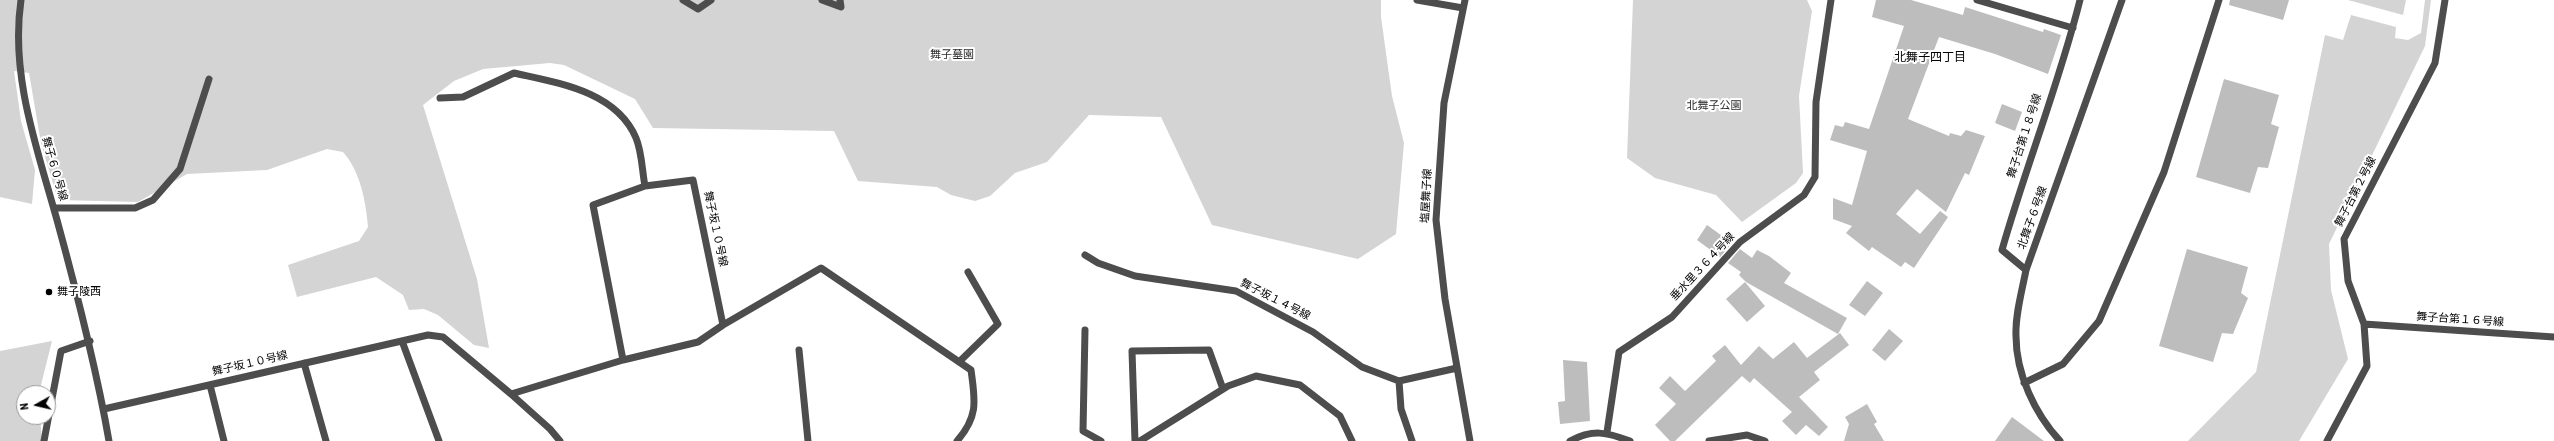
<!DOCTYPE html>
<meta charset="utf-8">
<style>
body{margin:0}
#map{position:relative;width:2554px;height:441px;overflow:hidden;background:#fff;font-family:"Roboto Condensed",sans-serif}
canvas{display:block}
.north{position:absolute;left:16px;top:385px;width:40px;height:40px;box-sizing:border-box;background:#fff;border:1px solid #999;border-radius:50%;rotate:262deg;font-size:11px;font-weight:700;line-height:16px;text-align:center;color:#000}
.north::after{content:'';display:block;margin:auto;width:14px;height:18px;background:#000;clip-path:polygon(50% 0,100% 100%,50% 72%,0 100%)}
</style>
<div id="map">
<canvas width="2554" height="441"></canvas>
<div class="north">N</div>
</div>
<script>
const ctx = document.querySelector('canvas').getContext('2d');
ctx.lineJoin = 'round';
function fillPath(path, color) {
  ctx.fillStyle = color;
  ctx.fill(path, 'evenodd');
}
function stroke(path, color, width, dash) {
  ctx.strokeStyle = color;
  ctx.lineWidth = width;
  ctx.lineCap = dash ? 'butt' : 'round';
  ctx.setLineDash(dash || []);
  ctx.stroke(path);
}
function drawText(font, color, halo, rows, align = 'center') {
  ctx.font = font + ' "Roboto Condensed","Noto Sans JP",sans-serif';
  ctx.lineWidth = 4;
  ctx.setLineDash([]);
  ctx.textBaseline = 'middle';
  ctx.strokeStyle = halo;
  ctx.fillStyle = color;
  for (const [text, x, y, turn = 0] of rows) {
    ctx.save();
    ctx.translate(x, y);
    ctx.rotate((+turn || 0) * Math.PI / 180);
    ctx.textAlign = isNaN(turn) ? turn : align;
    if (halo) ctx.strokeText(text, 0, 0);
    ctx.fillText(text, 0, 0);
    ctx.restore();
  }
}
fillPath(new Path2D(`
 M 0,0 L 1381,0 L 1381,17 L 1392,96 L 1404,143 L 1396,234 L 1358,259 L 1212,225 L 1161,117 L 1089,115 L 1047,162 L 1015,173 L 990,196 L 975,201 L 951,195 L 937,187 L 858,181 L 834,131 L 653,128 L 635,99 L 564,65 L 550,63 L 483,69 L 454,81 L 423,105 L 477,279 L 489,348 L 474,345 L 438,315 L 424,309 L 409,310 L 403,295 L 376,277 L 297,297 L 288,265 L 359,241 L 368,227 C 366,201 360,171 343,152 L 327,149 L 267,170 L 187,174 L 138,202 L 58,200 L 41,143 L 29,73 L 14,71 L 21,121 L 35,170 L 32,204 L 0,197 Z
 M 1633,0 L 1807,0 L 1812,11 L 1799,96 L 1803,173 L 1796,183 L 1742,222 L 1716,195 L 1655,178 L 1627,158 Z
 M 2348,0 L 2406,0 L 2403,15 Z
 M 2425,0 L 2431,0 L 2425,46 L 2329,244 L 2331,290 L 2348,359 L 2299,441 L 2188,441 L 2256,372 L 2325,35 L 2343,40 L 2351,15 L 2396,27 L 2395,38 L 2408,40 L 2421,33 Z
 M 52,341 L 39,393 L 24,393 L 24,417 L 40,417 L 42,441 L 0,441 L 0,351 Z`), '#d4d4d4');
fillPath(new Path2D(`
 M 1876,0 L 1911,0 L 1963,15 L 1965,7 L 2043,32 L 2044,29 L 2061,35 L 2048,74 L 1995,54 L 1939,37 L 1908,119 L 1949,136 L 1950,133 L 1961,136 L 1966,130 L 1985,136 L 1969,175 L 1965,173 L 1946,212 L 1917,189 L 1896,214 L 1920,234 L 1940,211 L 1948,217 L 1914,268 L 1905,262 L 1901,267 L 1872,247 L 1869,251 L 1846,233 L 1852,226 L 1833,219 L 1833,198 L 1852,205 L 1867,151 L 1830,140 L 1835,125 L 1843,127 L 1845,122 L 1869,129 L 1904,26 L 1872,17 Z
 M 2230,0 L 2289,0 L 2283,20 L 2229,5 Z
 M 2224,79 L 2279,95 L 2271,124 L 2279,127 L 2268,168 L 2258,167 L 2250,193 L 2196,177 Z
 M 2002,104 L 2022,112 L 2015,131 L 1995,123 Z
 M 1707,225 L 1732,243 L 1720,257 L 1697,240 Z
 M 1740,249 L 1752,258 L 1757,250 L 1769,256 L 1791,273 L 1784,283 L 1847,318 L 1838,334 L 1746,282 L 1739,275 L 1741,272 L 1728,263 Z
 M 2187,249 L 2248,267 L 2241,293 L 2248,298 L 2233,334 L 2222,333 L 2213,362 L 2159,346 Z
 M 1867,281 L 1883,293 L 1865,316 L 1849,305 Z
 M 1745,282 L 1765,306 L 1747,322 L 1726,299 Z
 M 1889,329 L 1903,341 L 1885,361 L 1872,350 Z
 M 1840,333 L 1849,345 L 1814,372 L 1820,380 L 1799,397 L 1828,427 L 1819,436 L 1806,425 L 1796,435 L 1782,421 L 1792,412 L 1754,378 L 1750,383 L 1742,376 L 1675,441 L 1670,441 L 1655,425 L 1676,404 L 1659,388 L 1670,376 L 1685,391 L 1716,361 L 1712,356 L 1725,345 L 1741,365 L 1759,346 L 1773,359 L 1794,342 L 1807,358 Z
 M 1563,360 L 1587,362 L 1590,421 L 1560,424 L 1558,402 L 1565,401 Z
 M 1867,404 L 1877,422 L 1874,424 L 1884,441 L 1844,441 L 1849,424 L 1845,417 Z
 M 2012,417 L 2044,441 L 1995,441 Z`), '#bdbdbd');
stroke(new Path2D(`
 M 21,0 C 10,75 37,148 57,220 C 77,293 96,366 109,441
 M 683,0 L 698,9 L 711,0
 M 822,0 L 841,7 L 840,0
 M 1417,0 L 1463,8
 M 1465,0 L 1444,103 L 1436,220 L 1445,299 L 1470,441
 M 1977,0 L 2073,28
 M 440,98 L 463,97 L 514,73 C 558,83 616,91 636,138 C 642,152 642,171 645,186
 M 54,208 L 135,208 L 153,200 L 180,169 L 209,79
 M 1085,255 L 1098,263 L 1135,276 L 1236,291 L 1313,332 L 1362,367 L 1399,381
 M 2026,270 L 2002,250 C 2026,166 2059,84 2080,0
 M 2364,324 L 2554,337
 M 1085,330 L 1083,431 L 1101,441
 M 402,341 L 439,441
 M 799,350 L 808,441
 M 623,360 L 698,342 L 723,325
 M 959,362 L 998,324 L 968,272
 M 304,363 L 326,441
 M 2024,383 L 2063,364 L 2099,321 L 2164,172 L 2219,0
 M 210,385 L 224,441
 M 511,394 L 550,429 L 560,441
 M 104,409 L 428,335 L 443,337 L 511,394 L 623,360 L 593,205 L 645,186 L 693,180 L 723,325 L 821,268 L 971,370 C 975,400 979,416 957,441
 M 1607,432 L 1619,352 L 1672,317 L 1740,242 L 1804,195 L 1815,177 L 1816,102 L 1831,0
 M 44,441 L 61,351 L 90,341
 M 1135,441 L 1132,351 L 1209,350 L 1223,389
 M 1140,441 L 1228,386 L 1256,376 L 1300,385 L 1340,416 L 1352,441
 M 1412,441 L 1401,409 L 1399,381 L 1457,368
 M 1570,441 C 1593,429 1606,432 1630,441
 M 1709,441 L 1747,435 L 1765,441
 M 2060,441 C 2035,414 2016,374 2016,336 C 2015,315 2022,291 2026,270 L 2122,0
 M 2327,441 L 2367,366 L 2364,324 L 2348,281 L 2344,239 L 2435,63 L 2445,0`), '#4d4d4d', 7);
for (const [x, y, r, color] of [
 [49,292,4,"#000"]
]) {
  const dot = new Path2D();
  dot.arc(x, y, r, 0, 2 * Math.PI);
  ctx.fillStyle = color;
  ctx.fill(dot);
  stroke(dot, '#fff', 1.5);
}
drawText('11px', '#2b2b2b', '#fff', [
 ["舞子墓園",952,55],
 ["北舞子公園",1714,106]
]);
drawText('11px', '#000', '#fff', [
 ["舞子台第１８号線",2025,136,-72],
 ["舞子６０号線",54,169,74],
 ["舞子台第２号線",2356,192,-63],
 ["塩屋舞子線",1427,196,-87],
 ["北舞子６号線",2033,218,-70],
 ["舞子坂１０号線",715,229,78],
 ["垂水里３６４号線",1703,267,-47],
 ["舞子坂１４号線",1275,300,27],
 ["舞子台第１６号線",2460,320,4],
 ["舞子坂１０号線",250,364,-13]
]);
drawText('11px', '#000', '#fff', [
 ["舞子陵西",57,292]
], 'left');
drawText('12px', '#000', '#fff', [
 ["北舞子四丁目",1930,58]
]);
</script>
